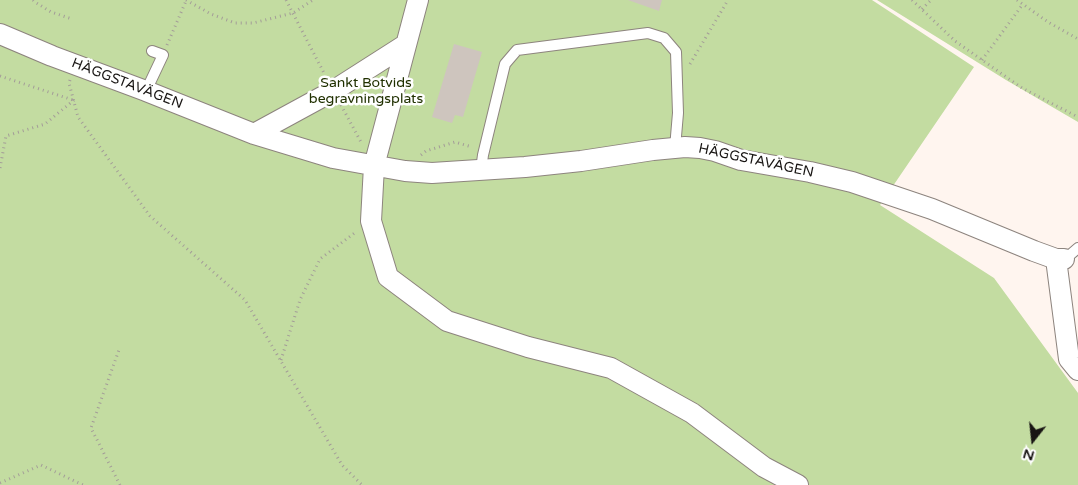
<!DOCTYPE html>
<meta charset="utf-8">
<style>
body{margin:0}
#map{position:relative;width:1078px;height:485px;overflow:hidden;background:#fff5ef;font-family:"Varela Round",sans-serif}
canvas{display:block}
.north{position:absolute;left:1008px;top:415px;width:50px;height:50px;-webkit-text-stroke:4px #fff;paint-order:stroke;rotate:196deg;font-size:14px;font-weight:700;line-height:20px;text-align:center;color:#181513}
.north::after{content:'';display:block;margin:auto;width:18px;height:22px;background:#181513;clip-path:polygon(50% 0,100% 100%,50% 72%,0 100%)}
</style>
<div id="map">
<canvas width="1078" height="485"></canvas>
<div class="north">N</div>
</div>
<script>
const ctx = document.querySelector('canvas').getContext('2d');
ctx.lineJoin = 'round';
function fillPath(path, color) {
  ctx.fillStyle = color;
  ctx.fill(path, 'evenodd');
}
function stroke(path, color, width, dash) {
  ctx.strokeStyle = color;
  ctx.lineWidth = width;
  ctx.lineCap = dash ? 'butt' : 'round';
  ctx.setLineDash(dash || []);
  ctx.stroke(path);
}
function drawText(font, color, halo, rows, align = 'center') {
  ctx.font = font + ' "Varela Round",sans-serif';
  ctx.lineWidth = 5;
  ctx.setLineDash([]);
  ctx.textBaseline = 'middle';
  ctx.strokeStyle = halo;
  ctx.fillStyle = color;
  for (const [text, x, y, turn = 0] of rows) {
    ctx.save();
    ctx.translate(x, y);
    ctx.rotate((+turn || 0) * Math.PI / 180);
    ctx.textAlign = isNaN(turn) ? turn : align;
    if (halo) ctx.strokeText(text, 0, 0);
    ctx.fillText(text, 0, 0);
    ctx.restore();
  }
}
fillPath(new Path2D(`
 M 0,0 L 872,0 L 974,67 L 880,205 L 994,278 L 1078,393 L 1078,485 L 0,485 Z
 M 877,0 L 1078,0 L 1078,122 L 1006,80 Z`), '#c3dca1');
fillPath(new Path2D(`
 M 628,0 L 662,0 L 659,11 Z
 M 454,44 L 482,52 L 463,117 L 455,115 L 452,123 L 432,117 Z`), '#cec5be');
const service = new Path2D(`
 M 146,91 L 163,55 L 152,51
 M 481,170 L 483,155 L 505,64 L 517,50 L 648,33 L 664,38 L 676,52 L 678,113 L 675,148
 M 1064,259 L 1071,254 L 1078,248`);
const minor = new Path2D(`
 M 418,0 L 374,166 L 371,221 L 388,277 L 447,321 L 528,347 L 611,368 L 692,413 L 764,467 L 798,485
 M 0,34 L 52,56 L 146,91 L 254,134 L 333,158 L 405,171 L 432,173 L 525,167 L 581,161 L 653,150 L 685,147 L 700,148 L 715,151 L 741,160 L 810,172 L 852,182 L 932,209 L 1034,251 L 1056,259 L 1064,259
 M 254,134 L 333,91 L 405,45
 M 1056,259 L 1069,359 L 1078,370`);
stroke(service, '#8d847e', 12);
stroke(minor, '#8d847e', 22);
stroke(new Path2D(`
 M 33,0 L 35,2 L 51,12 L 72,19
 M 186,0 L 211,14 L 235,23 L 253,23 L 293,13 L 313,0
 M 286,0 L 325,75
 M 912,0 L 955,41 L 1022,88 L 1078,117
 M 1017,0 L 1048,22 L 1078,39
 M 922,9 L 931,0
 M 167,45 L 186,1
 M 982,60 L 1023,4
 M 690,64 L 728,0
 M 0,76 L 73,100
 M 70,80 L 69,83 L 78,117 L 150,216 L 245,300 L 342,465 L 362,485
 M 341,105 L 362,144
 M 421,155 L 426,151 L 455,142 L 472,147
 M 0,168 L 6,136 L 45,124 L 74,100
 M 281,360 L 300,300 L 320,259 L 356,232
 M 0,483 L 41,465 L 83,485
 M 120,485 L 91,428 L 120,347`), '#a39c98', 3, [1, 4]);
stroke(service, '#fff', 10);
stroke(minor, '#fff', 20);
drawText('14px', '#203000', '#fff', [
 ["Sankt Botvids",366,83],
 ["begravningsplats",366,99]
]);
drawText('14px', '#181513', '#fff', [
 ["HÄGGSTAVÄGEN",127,84,21],
 ["HÄGGSTAVÄGEN",756,161,12]
]);
</script>
